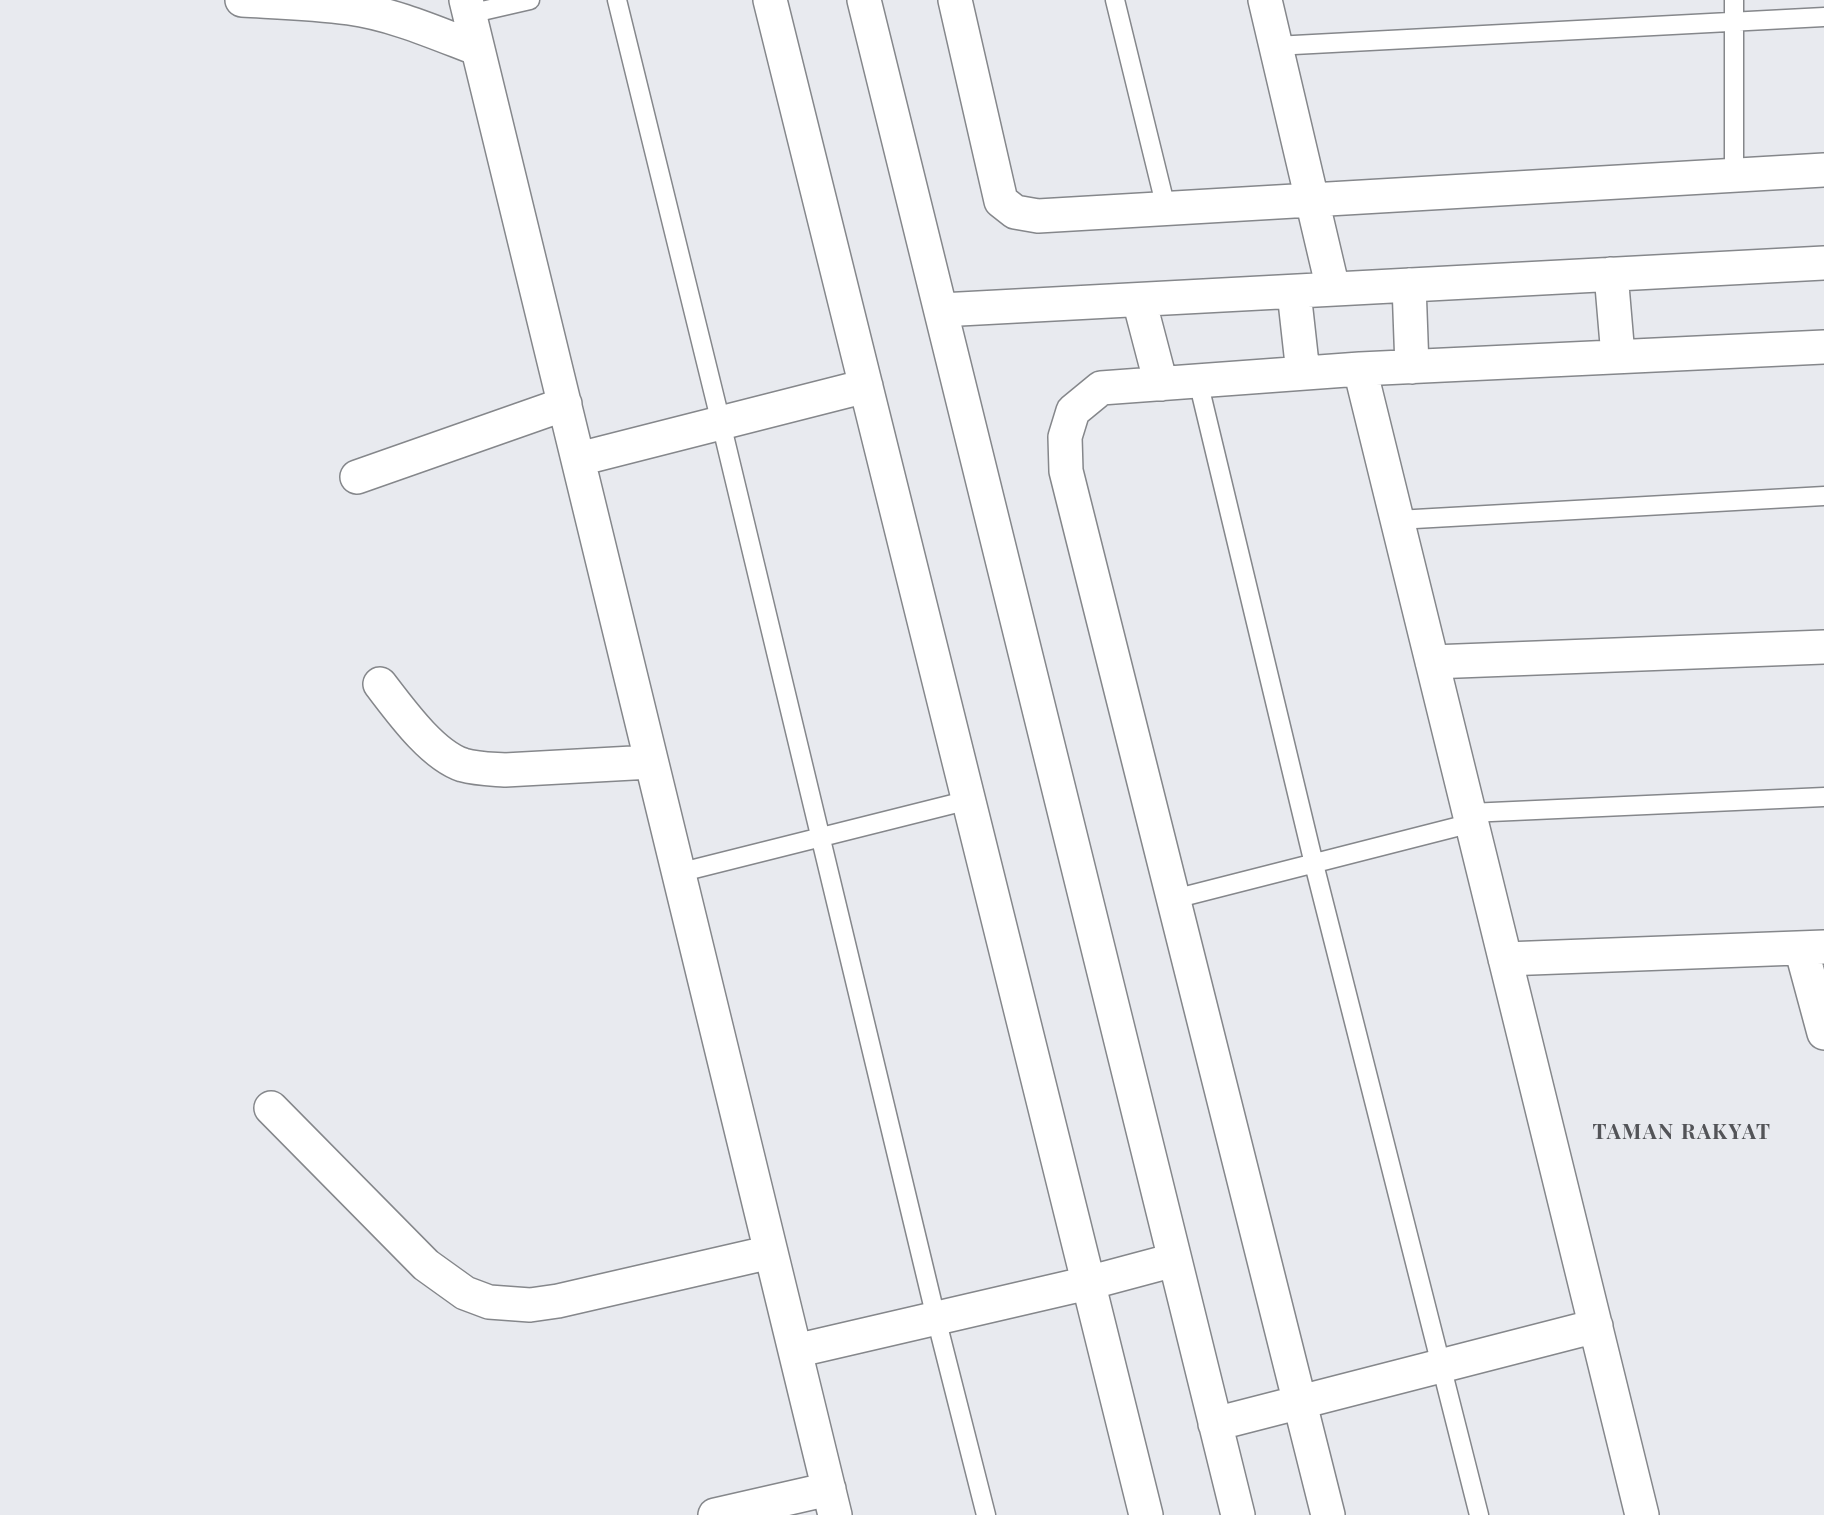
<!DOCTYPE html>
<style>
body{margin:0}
canvas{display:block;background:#e8eaef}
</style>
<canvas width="1824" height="1515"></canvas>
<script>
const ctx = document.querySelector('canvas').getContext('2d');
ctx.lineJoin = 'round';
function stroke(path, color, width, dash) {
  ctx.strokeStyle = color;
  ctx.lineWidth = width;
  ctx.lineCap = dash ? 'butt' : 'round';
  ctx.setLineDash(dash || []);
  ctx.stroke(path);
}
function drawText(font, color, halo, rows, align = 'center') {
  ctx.font = font + ' "Playfair Display",serif';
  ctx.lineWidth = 6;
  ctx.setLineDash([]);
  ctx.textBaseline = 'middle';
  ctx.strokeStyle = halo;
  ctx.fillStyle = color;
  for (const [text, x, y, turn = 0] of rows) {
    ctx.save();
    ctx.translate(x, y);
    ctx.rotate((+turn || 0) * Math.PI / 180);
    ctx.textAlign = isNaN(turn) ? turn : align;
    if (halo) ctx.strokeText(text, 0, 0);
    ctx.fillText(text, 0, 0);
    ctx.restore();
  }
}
const lane = new Path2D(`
 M 617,0 L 721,423 L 936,1318 L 986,1515
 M 1115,0 L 1166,208
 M 1734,0 L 1734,175
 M 469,14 L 530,0
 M 1275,46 L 1824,17
 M 1198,381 L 1314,864 L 1479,1515
 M 1397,520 L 1824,496
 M 1469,813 L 1824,797
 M 678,873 L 969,800
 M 1174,899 L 1472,823`);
const street = new Path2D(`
 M 242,0 C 277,2 314,3 349,8 C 393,14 436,33 478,49
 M 466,0 L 835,1515
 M 770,0 L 1146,1515
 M 864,0 L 1238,1515
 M 955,0 L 1001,201 L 1015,212 L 1038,216 L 1824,170
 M 1265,0 L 1333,289
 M 1611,274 L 1618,356
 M 1409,285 L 1412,367
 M 1294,292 L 1303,373
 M 1139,300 L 1161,384
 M 941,310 L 1824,263
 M 1360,369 L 1642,1515
 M 579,459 L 866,386
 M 357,477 L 565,404
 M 1432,662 L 1824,647
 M 380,684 C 400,710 432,755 463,765 C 477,769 491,769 505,770 L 651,762
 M 1801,948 L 1824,1033
 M 1505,959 L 1824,947
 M 271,1108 L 426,1265 L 465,1293 L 489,1302 L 530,1305 L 558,1301 L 771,1252
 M 795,1351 L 1088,1283 L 1174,1260
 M 1215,1424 L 1596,1326
 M 715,1515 L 829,1489
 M 1328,1515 L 1066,471 L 1065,437 L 1073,411 L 1101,388 L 1360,369 L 1824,347`);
stroke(lane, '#85878b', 21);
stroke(street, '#85878b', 36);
stroke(lane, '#fff', 18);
stroke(street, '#fff', 33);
ctx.letterSpacing = '1.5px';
drawText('bold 21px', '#535458', '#e8eaef', [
 ["TAMAN RAKYAT",1682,1132]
]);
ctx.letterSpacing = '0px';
</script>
